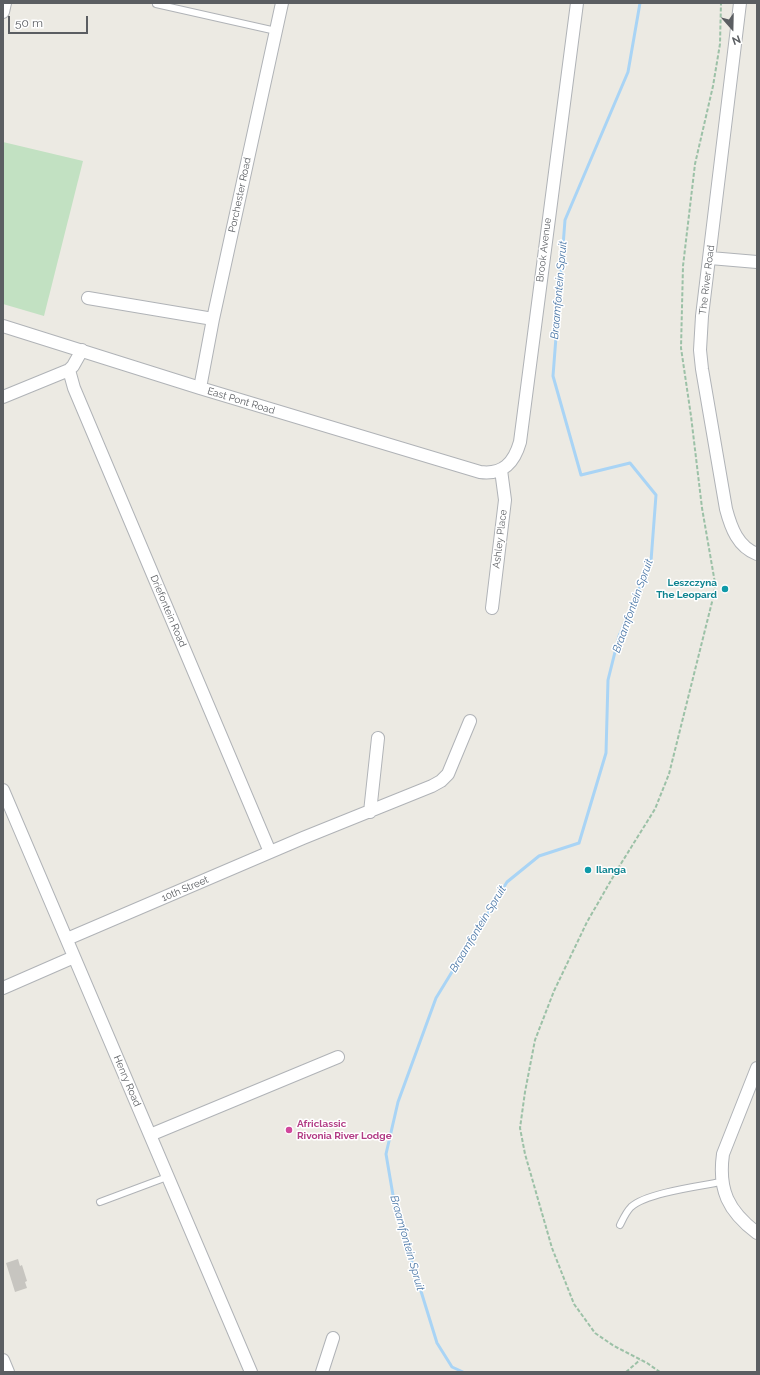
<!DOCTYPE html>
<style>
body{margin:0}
#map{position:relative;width:760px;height:1375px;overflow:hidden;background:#eceae3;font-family:Raleway,sans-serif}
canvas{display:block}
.frame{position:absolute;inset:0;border:4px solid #5b5e62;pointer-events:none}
.north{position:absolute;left:712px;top:8px;width:40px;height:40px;-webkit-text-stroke:3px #fff;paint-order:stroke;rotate:160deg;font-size:11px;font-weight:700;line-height:16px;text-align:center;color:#5b5e62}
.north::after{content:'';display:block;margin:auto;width:14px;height:18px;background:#5b5e62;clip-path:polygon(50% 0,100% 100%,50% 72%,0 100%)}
.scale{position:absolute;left:8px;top:16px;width:80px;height:18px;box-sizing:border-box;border:2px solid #5b5e62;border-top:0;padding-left:5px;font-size:12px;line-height:14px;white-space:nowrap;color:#5b5e62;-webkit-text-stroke:3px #fff;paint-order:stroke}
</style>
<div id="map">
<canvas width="760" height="1375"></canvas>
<div class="frame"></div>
<div class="north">N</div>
<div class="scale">50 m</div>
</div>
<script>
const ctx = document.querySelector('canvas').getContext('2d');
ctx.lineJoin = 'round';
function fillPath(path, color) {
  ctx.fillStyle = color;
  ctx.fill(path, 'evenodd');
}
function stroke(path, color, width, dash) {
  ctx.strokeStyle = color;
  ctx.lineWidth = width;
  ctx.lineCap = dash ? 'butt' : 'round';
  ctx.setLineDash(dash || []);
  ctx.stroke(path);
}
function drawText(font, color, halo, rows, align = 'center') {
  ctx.font = font + ' Raleway,sans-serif';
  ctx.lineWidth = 3;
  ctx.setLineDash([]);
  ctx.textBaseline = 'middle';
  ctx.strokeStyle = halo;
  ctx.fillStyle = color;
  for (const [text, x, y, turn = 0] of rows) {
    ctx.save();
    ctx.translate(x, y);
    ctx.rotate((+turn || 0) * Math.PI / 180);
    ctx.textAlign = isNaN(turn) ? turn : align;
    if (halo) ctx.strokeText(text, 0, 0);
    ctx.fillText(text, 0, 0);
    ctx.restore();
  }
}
fillPath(new Path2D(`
 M 3,142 L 83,161 L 44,316 L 3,304 Z`), '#c2e1c2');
stroke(new Path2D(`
 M 463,1372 L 452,1367 L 437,1343 L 395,1207 L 386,1154 L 398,1102 L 436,998 L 507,882 L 539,856 L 579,843 L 606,753 L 608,680 L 619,636 L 651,561 L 656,495 L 630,463 L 581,475 L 553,376 L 565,220 L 628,72 L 640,3`), '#a9d4f5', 3);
fillPath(new Path2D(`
 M 18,1259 L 20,1266 L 22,1265 L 27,1281 L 25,1282 L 27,1288 L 15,1292 L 6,1263 Z`), '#c7c5c0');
const service = new Path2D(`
 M 156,4 L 276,31
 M 100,1202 L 167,1177
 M 620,1225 C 623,1219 626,1212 631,1207 C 646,1193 700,1186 721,1182`);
const minor = new Path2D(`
 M 740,3 L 702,316 L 700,350 L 702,369 L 726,509 C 731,528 738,547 757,554
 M 3,12 L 5,3
 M 710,258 L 757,262
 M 88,298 L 213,319
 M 3,326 L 200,388 L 480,472 C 503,475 514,463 520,442 L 577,3
 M 69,370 L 74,388 L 270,852
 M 200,388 L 213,319 L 282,3
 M 3,397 L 69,370 L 73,366 L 82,350
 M 492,608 L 505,500 L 501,470
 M 3,790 L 251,1372
 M 370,812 L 378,738
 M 67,939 L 303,838 L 432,786 L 441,781 L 448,774 L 470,721
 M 3,988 L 74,957
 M 757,1068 L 723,1154 C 718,1190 728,1211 757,1233
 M 150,1135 L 338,1057
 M 3,1360 L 8,1372
 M 322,1372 L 333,1338`);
stroke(service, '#b0b3b7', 8);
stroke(minor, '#b0b3b7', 14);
stroke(new Path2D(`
 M 626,1372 L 640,1360
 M 660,1372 L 647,1363 L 614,1346 L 595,1333 L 574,1304 L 552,1248 L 525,1154 L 520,1128 L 525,1092 L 535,1040 L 554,991 L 587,922 L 617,870 L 655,809 L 669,774 L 714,594 L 715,583 L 702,508 L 691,416 L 681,348 L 683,266 L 695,164 L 713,86 L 720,44 L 721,3`), '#9cc1a7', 2, [4, 2]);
stroke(service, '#fff', 6);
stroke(minor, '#fff', 12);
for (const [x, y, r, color] of [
 [725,589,4,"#0f9aa8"],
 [588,870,4,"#0f9aa8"],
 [289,1130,4,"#d1479c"]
]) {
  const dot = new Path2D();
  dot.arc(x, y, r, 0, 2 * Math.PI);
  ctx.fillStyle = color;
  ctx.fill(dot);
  stroke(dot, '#fff', 1.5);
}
drawText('10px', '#5b5e62', '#fff', [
 ["Porchester Road",240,195,-78],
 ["Brook Avenue",544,250,-83],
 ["The River Road",707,280,-83],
 ["East Pont Road",241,401,17],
 ["Ashley Place",500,539,-83],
 ["Driefontein Road",168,611,67],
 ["10th Street",185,889,-23],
 ["Henry Road",127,1081,67]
]);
drawText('bold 10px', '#0d838f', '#fff', [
 ["Leszczyna",717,583],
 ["The Leopard",717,595],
 ["Ilanga",596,870,"left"]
], 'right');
drawText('bold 10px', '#b23c85', '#fff', [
 ["Africlassic",297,1124],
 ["Rivonia River Lodge",297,1136]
], 'left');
drawText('italic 11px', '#4976a6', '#fff', [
 ["Braamfontein Spruit",559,290,-85],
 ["Braamfontein Spruit",633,606,-70],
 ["Braamfontein Spruit",478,929,-59],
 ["Braamfontein Spruit",407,1243,74]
]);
</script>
